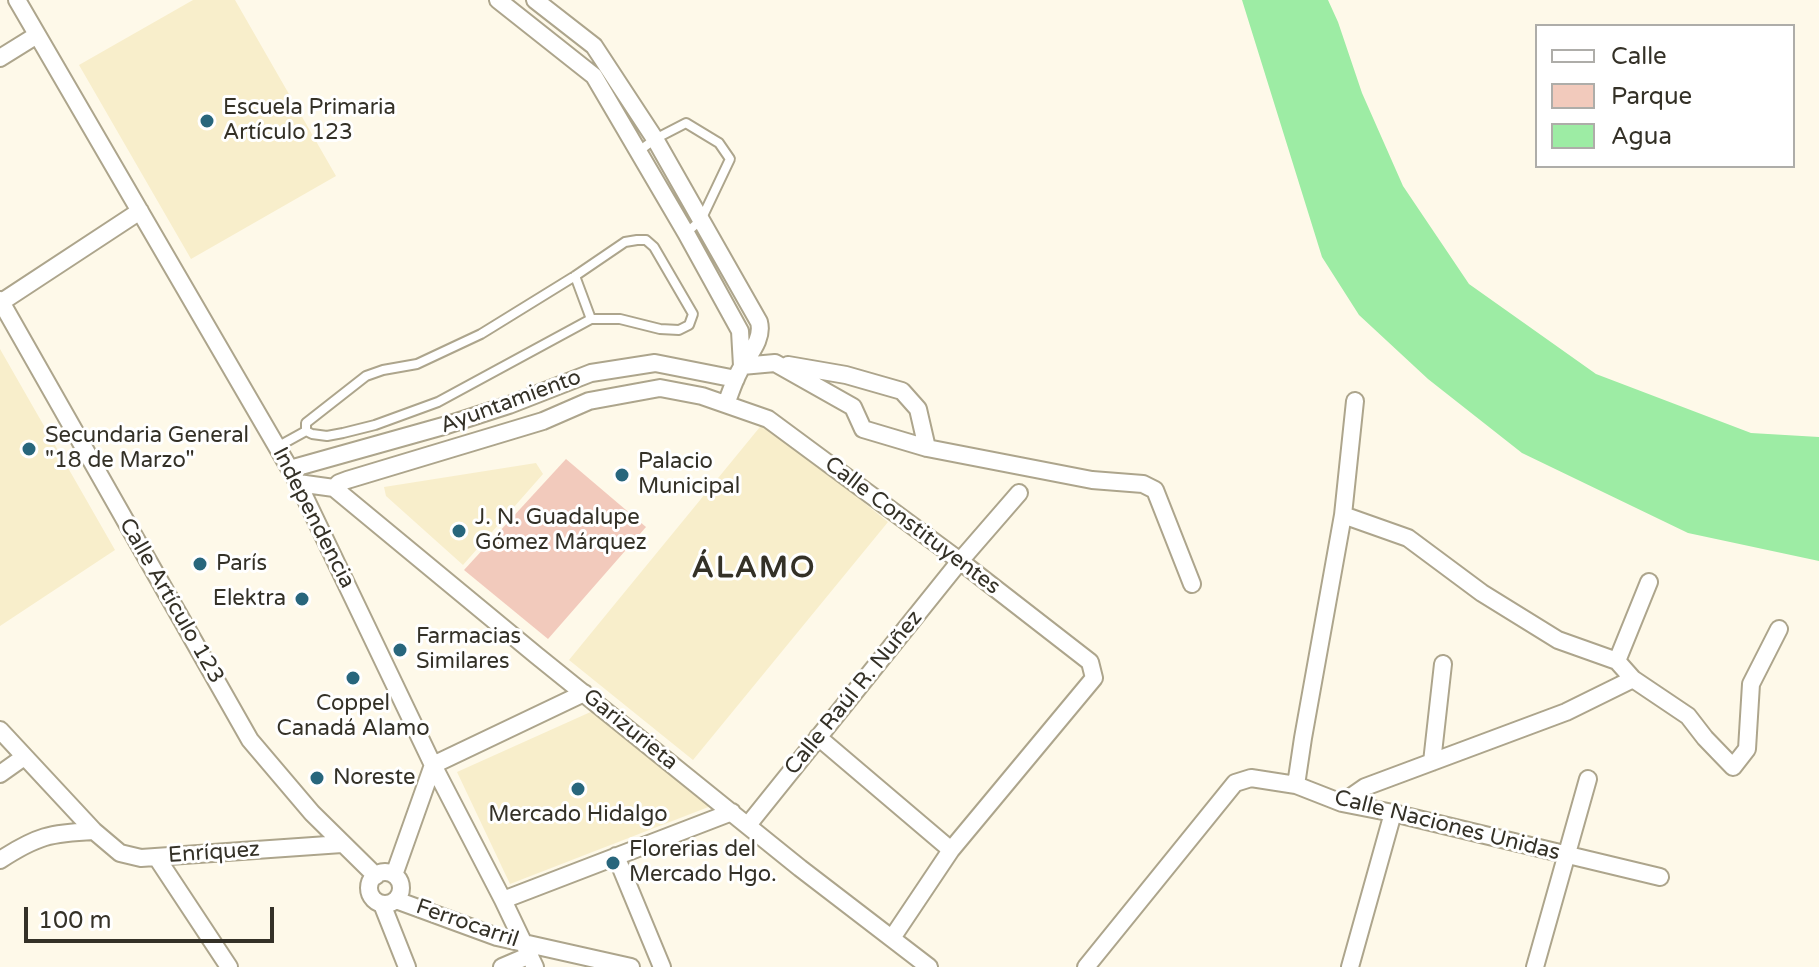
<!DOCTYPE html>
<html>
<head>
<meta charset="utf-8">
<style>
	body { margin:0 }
	#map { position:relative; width:1819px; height:967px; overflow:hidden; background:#fef9e9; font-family:"Varela Round",sans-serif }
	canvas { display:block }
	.legend { position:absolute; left:1535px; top:24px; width:260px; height:144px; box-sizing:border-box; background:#fff; border:2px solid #aeada9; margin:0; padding:10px 14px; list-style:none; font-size:24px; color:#343127 }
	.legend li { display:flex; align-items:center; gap:16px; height:40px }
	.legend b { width:40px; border:2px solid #aeada9 }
	.scale { position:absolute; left:24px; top:907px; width:250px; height:36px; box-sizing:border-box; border:4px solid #343127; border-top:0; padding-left:10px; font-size:24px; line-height:28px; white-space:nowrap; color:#343127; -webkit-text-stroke:6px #fff; paint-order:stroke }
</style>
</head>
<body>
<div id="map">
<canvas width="1819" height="967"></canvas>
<ul class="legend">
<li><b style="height:10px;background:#fff"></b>Calle</li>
<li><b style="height:22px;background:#f2cabc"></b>Parque</li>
<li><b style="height:22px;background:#9deca4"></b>Agua</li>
</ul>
<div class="scale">100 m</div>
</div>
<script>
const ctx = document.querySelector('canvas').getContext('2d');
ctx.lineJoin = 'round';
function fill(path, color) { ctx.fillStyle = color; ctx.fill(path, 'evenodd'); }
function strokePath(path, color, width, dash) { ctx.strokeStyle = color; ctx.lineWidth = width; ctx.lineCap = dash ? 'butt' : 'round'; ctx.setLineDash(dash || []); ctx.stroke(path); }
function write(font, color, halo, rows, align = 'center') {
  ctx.font = font + ' "Varela Round",sans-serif'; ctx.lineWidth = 6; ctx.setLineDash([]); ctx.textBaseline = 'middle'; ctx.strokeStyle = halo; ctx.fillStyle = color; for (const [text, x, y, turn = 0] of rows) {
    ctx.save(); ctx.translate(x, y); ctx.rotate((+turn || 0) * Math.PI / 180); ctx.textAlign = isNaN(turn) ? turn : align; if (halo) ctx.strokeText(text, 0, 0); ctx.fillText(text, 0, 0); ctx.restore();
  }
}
const built = new Path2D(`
	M193 0H235L336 176 191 259 79 65Z
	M0 349 115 550 0 626Z
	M764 422 888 522 693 760 569 660Z
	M536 463 543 474 463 565 386 496 384 487Z
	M595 710 711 806 510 884 457 772Z`);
const green = new Path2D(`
	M566 459 646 527 548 639 464 570Z`);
const water = new Path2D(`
	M1242 0H1328L1338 22 1362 93 1403 186 1469 284 1596 374 1751 433 1819 437V561L1688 533 1522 453 1428 379 1359 315 1322 257Z`);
const lane = new Path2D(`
	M639 151 655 139 686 123 719 143 730 159 701 220 686 233
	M637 240H646L654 247 693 314 689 325 679 330 660 329 620 319H591L438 402 375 425 343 433 327 436 312 434 306 431V423L366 376 383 370 417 364 481 334 575 276 625 242Z
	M575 276 591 319
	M277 447 306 431`);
const street = new Path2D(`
	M17 0 298 483 433 765 503 900 535 967
	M498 0 594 76 686 233 740 331 742 366
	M535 0 594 46 655 139 759 322C764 341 746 357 738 374 733 384 730 394 726 404
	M0 58 37 35
	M0 300 250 740 312 813 376 876
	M0 303 140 211
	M788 365 846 375 902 391 918 409 927 448
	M742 366 775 363 853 407 863 429 927 448 1092 480 1143 484 1155 490 1192 584
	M290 469 447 425 509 405 591 373 655 363 736 379
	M298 483 334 488 339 483 347 480 543 421 589 401 660 388 702 396 768 419 960 561 1090 662 1094 678 951 850 892 938
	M334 488 536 655 800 868 929 967
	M1343 515 1408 538 1482 593 1558 640 1617 661 1633 679 1688 716 1705 738 1733 767 1747 749 1751 684 1779 629
	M1617 661 1649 582
	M0 730 94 831 120 853 141 858 342 844
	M818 737 951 850
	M1432 762 1443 664
	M0 774 24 757
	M1296 785 1303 738 1343 515 1355 401
	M1342 803 1365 787 1566 712 1633 679
	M748 825 960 561 1019 493
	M616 856 662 967
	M157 858 229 967
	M0 860C37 836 50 833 94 831
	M369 888a16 16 0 1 1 32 0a16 16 0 1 1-32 0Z
	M394 875 433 765 584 693
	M396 900 497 937 631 967
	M503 900 732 812
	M382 904 407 967
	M502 967 530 955
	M1086 967 1235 783 1251 778 1296 785 1342 803 1393 813 1660 877
	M1350 967 1393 813
	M1535 967 1588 779`);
const markers = [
	[207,121,8,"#28667c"],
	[29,449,8,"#28667c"],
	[622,475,8,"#28667c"],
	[459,531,8,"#28667c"],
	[200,564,8,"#28667c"],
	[302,599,8,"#28667c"],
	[400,650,8,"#28667c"],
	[353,678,8,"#28667c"],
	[317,778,8,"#28667c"],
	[578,789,8,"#28667c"],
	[613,863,8,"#28667c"]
];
const poiNames = [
	["Escuela Primaria",223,108],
	["Artículo 123",223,133],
	["Secundaria General",45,436],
	["\"18 de Marzo\"",45,461],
	["Palacio",638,462],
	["Municipal",638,487],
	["J. N. Guadalupe",475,518],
	["Gómez Márquez",475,543],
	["París",216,564],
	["Elektra",286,599,"right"],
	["Farmacias",416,637],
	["Similares",416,662],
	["Coppel",353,704,"center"],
	["Canadá Alamo",353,729,"center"],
	["Noreste",333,778],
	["Mercado Hidalgo",578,815,"center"],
	["Florerias del",629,850],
	["Mercado Hgo.",629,875]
];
const streetNames = [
	["Ayuntamiento",511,402,-20],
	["Independencia",313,518,63],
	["Calle Constituyentes",912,526,37],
	["Calle Artículo 123",171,601,60],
	["Calle Raúl R. Nuñez",854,693,-51],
	["Garizurieta",630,730,39],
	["Calle Naciones Unidas",1447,826,14],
	["Enríquez",214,853,-4],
	["Ferrocarril",467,924,19]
];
const districtNames = [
	["ÁLAMO",754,569]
];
fill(built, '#f8eecb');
fill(green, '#f2cabc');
fill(water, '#9deca4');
strokePath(lane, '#ada58c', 12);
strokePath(street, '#ada58c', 20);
strokePath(lane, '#fff', 8);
strokePath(street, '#fff', 16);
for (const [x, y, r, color] of markers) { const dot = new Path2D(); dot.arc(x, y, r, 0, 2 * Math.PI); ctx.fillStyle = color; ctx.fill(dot); strokePath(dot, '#fff', 3); }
write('22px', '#343127', '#fff', poiNames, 'left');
write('22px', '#343127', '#fff', streetNames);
ctx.letterSpacing = '2px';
write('bold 30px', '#343127', '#fff', districtNames);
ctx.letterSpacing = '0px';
</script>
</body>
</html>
